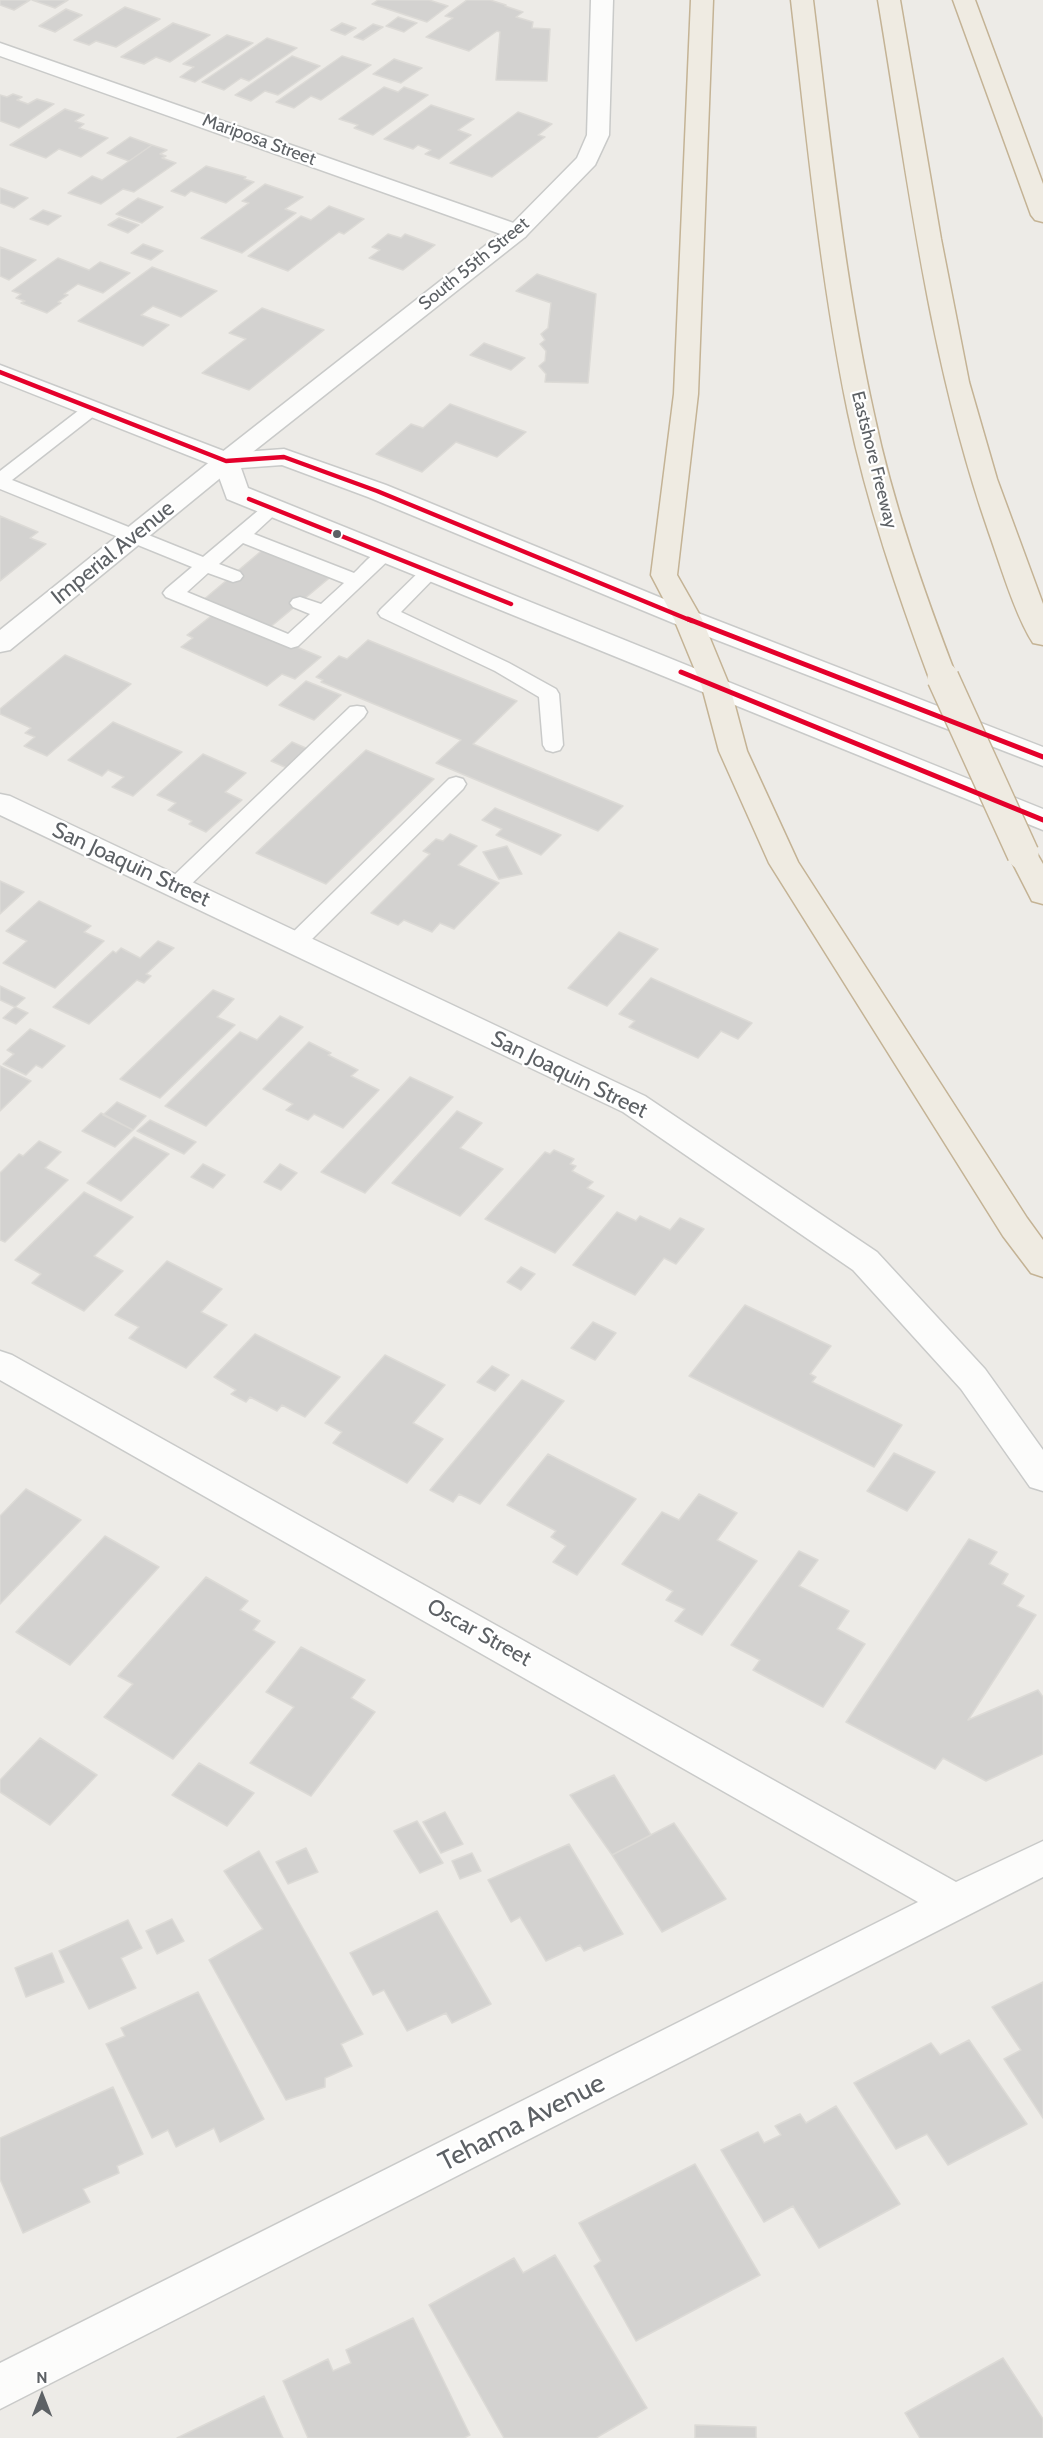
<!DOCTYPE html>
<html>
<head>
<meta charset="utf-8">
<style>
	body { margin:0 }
	#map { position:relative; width:1043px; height:2438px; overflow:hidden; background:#edebe7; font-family:Cabin,sans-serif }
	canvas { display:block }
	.north { position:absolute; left:12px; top:2366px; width:60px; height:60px; -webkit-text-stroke:4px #fff; paint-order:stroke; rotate:0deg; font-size:16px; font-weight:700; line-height:24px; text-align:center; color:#5d6165 }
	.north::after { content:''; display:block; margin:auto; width:21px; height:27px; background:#5d6165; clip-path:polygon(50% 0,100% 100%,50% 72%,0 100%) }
</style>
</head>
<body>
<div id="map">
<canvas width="1043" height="2438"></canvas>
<div class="north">N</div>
</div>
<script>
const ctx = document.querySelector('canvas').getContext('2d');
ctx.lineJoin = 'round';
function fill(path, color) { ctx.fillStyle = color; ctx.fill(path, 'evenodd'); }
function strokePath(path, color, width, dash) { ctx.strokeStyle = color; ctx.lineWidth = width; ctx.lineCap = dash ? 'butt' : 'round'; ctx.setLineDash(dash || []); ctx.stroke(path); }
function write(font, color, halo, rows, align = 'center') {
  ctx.font = font + ' Cabin,sans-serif'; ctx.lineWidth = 4.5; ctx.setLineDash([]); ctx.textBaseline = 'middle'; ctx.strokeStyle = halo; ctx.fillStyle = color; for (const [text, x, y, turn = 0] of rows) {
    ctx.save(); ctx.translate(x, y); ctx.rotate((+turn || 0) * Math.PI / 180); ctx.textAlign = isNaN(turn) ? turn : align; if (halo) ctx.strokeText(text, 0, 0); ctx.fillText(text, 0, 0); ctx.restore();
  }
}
const building = new Path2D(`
	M0 0H30L14 10 0 5Z
	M32 0H68L55 8Z
	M378 0H429L448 6 427 22 372 4Z
	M467 0H490L506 5 505 6 523 12 516 17 533 22 532 28 550 29 547 81 496 80 500 32 497 31 469 51 426 37 453 18 445 16Z
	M125 7 160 19 116 47 96 41 89 45 74 40Z
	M66 9 82 15 55 32 39 26Z
	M398 17 417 23 404 32 386 26Z
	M173 23 210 35 170 62 156 57 144 64 121 57Z
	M342 23 356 28 345 35 331 30Z
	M373 24 383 27 363 40 354 37Z
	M227 35 253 43 195 82 180 77 194 67 183 64Z
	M267 38 297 48 249 81 241 78 224 90 202 82Z
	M292 56 320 66 278 95 265 91 251 101 235 95Z
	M342 56 371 65 321 100 311 96 294 108 276 102Z
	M394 59 422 68 401 83 373 74Z
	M384 87 398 92 404 87 428 95 373 135 354 128 358 125 339 119Z
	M13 94 22 97 17 100 28 104 37 99 54 104 19 128 0 121V95L7 97Z
	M431 105 474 119 458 130 471 135 439 159 425 154 431 150 418 145 413 149 384 139Z
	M65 109 84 115 75 121 84 124 79 128 108 138 81 157 59 149 46 158 10 145Z
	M518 112 552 124 538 135 545 137 492 177 450 163Z
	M130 137 152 145 129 161 107 153Z
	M152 145 167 150 160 154 166 156 162 158 176 163 134 192 123 189 101 204 68 193 92 176 102 180Z
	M206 166 246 177 244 179 254 182 226 203 191 191 185 196 171 191Z
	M265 184 303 197 285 209 296 213 242 253 201 238 249 203 242 201Z
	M0 188 28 198 14 208 0 203Z
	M138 198 163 207 142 223 116 214Z
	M329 206 364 219 344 234 339 232 288 271 248 256 301 216 311 220Z
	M43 210 61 216 48 225 30 219Z
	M119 218 139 225 128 233 108 225Z
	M388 234 401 238 405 234 435 245 403 270 369 258 380 250 372 247Z
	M143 244 163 251 151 260 131 253Z
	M0 247 36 260 9 280 0 276Z
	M58 258 89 270 100 262 130 273 103 293 78 284 64 294 68 295 58 302 61 303 47 313 21 303 25 301 16 298 21 294 12 291Z
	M152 267 217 291 181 317 153 306 141 315 169 325 143 346 78 321Z
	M537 274 596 294 588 383 545 382 546 374 539 366 545 361 546 351 540 344 545 340 541 334 548 328 551 303 516 291Z
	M262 308 324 330 249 390 202 373 246 339 229 333Z
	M484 343 525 358 511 370 470 355Z
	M450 404 526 432 497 457 456 442 422 472 376 454 411 424 423 428Z
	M0 516 38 532 30 538 46 544 0 581Z
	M266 547 333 575 268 629 202 601Z
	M215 613 321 657 295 679 282 674 267 686 181 647 193 638 187 635Z
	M368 640 517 701 473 744 623 806 598 831 436 763 461 740 321 682 323 680 316 677 339 656 347 659Z
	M65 655 131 684 47 756 24 746 35 737 25 733 31 728 0 714V709Z
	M306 681 341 695 314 720 279 705Z
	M113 722 182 752 133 796 112 787 124 777 108 770 102 776 68 760Z
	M292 742 308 749 287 768 271 761Z
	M366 750 434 779 326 884 256 853Z
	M203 754 246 773 225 792 242 800 206 832 189 824 192 821 168 810 176 803 157 795Z
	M495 808 561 835 541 855 496 835 502 829 482 820Z
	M450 834 477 846 458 865 499 883 454 929 440 923 432 932 404 920 398 925 371 913 430 854 423 851 436 839 443 841Z
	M507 846 522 874 499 879 483 852Z
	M0 881 24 892 0 914Z
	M39 901 91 926 84 932 104 941 55 988 3 963 27 941 6 931Z
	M619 932 658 949 607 1006 568 988Z
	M158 941 174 948 146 974 151 976 144 983 137 980 89 1024 53 1007 113 951 116 953 121 948 140 958Z
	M651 978 752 1023 738 1039 721 1031 698 1058 629 1027 635 1021 619 1014Z
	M0 986 25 998 15 1007 0 1000Z
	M213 990 234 999 217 1017 235 1025 160 1098 120 1079Z
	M15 1007 28 1013 16 1024 3 1018Z
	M280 1016 303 1027 206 1126 165 1106 240 1032 257 1040Z
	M30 1029 65 1046 42 1068 36 1065 26 1075 3 1064 14 1054 7 1050Z
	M309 1042 331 1053 328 1055 358 1070 351 1076 379 1090 343 1128 314 1114 308 1120 286 1110 293 1104 263 1089Z
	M0 1066 31 1081 0 1111Z
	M410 1077 453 1097 365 1193 321 1172Z
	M117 1102 146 1116 133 1130 103 1115Z
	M457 1111 482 1123 460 1148 503 1169 460 1216 392 1183Z
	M101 1113 133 1130 115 1147 82 1131Z
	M150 1120 196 1142 184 1154 137 1131Z
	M134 1137 169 1154 121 1201 87 1183Z
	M39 1141 61 1152 45 1168 68 1180 5 1242 0 1240V1173L19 1154 23 1156Z
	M554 1150 574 1159 570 1164 576 1166 572 1171 593 1182 587 1188 604 1196 555 1253 485 1219 545 1152 550 1154Z
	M203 1164 225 1175 213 1188 191 1177Z
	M280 1164 297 1173 281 1190 264 1182Z
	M84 1192 133 1217 94 1256 123 1271 84 1311 32 1283 41 1274 15 1260Z
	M617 1212 636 1221 640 1216 670 1230 680 1218 704 1229 676 1264 664 1258 635 1295 573 1265Z
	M167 1261 222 1289 201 1312 227 1325 186 1368 129 1338 139 1327 115 1315Z
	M521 1267 535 1274 521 1290 507 1282Z
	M745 1305 831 1346 810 1374 816 1377 812 1382 902 1425 874 1467 689 1376Z
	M593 1322 616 1333 595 1360 571 1348Z
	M255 1334 340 1377 305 1417 282 1405 277 1411 250 1397 246 1402 231 1394 236 1390 214 1377Z
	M385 1355 445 1385 413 1423 443 1439 407 1483 333 1443 342 1432 325 1423Z
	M492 1366 509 1375 495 1391 477 1382Z
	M522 1380 564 1401 480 1504 459 1494 453 1502 430 1490Z
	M894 1453 935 1472 907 1511 867 1491Z
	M548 1454 636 1499 577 1575 553 1562 566 1546 551 1537 556 1531 507 1505Z
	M26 1489 81 1520 0 1604V1516Z
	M699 1494 737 1513 717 1540 757 1561 702 1635 675 1621 685 1609 666 1600 673 1591 622 1564 662 1512 679 1520Z
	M105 1536 159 1567 70 1665 16 1632Z
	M969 1539 997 1552 989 1564 1008 1574 1002 1584 1024 1596 1017 1606 1036 1615 968 1720 1038 1690 1043 1697V1754L986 1781 943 1758 935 1769 846 1722Z
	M799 1551 818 1560 799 1586 849 1611 837 1629 865 1644 823 1707 753 1670 760 1660 731 1645Z
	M206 1577 248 1601 240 1610 260 1621 253 1630 275 1642 173 1759 104 1717 133 1684 118 1676Z
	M301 1647 365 1680 351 1698 375 1712 311 1796 250 1763 294 1707 266 1692Z
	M40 1738 97 1775 50 1825 0 1792V1780Z
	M199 1763 254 1793 227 1826 172 1795Z
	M614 1775 651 1835 612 1855 570 1795Z
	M445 1812 463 1844 441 1853 423 1822Z
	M417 1821 443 1863 420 1873 394 1831Z
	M674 1823 726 1899 662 1932 612 1855Z
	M569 1844 623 1934 584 1951 580 1945 546 1961 520 1917 511 1922 488 1880Z
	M306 1848 318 1872 288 1884 276 1862Z
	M259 1851 363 2034 341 2044 352 2066 325 2078V2087L286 2100 209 1960 263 1929 224 1871Z
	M472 1853 481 1871 460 1879 452 1861Z
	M437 1911 491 2004 452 2023 446 2013 407 2031 384 1990 373 1995 350 1953Z
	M172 1919 184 1941 157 1954 146 1931Z
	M128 1920 142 1948 121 1958 136 1988 89 2009 59 1951Z
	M52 1953 64 1982 26 1997 15 1968Z
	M1043 1982V2118L1004 2059 1021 2050 992 2007Z
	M198 1992 264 2119 220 2142 214 2128 176 2147 168 2130 152 2138 106 2044 125 2036 121 2028Z
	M969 2040 1027 2124 948 2165 927 2134 896 2149 854 2083 931 2043 940 2055Z
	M113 2087 143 2154 117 2166 119 2173 83 2189 90 2202 23 2233 0 2179V2138Z
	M836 2106 900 2204 819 2248 793 2206 764 2222 721 2150 758 2132 764 2143 781 2135 775 2126 800 2114 806 2123Z
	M695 2164 760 2275 636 2341 594 2266 601 2261 579 2223Z
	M555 2255 647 2408 596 2438H504L429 2305 514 2258 523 2273Z
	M413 2318 470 2435 464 2438H308L283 2381 328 2359 333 2371 351 2363 346 2350Z
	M1003 2358 1043 2419V2438H920L905 2413Z
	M264 2396 283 2438H177Z
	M695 2425 756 2427V2438H695Z`);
const service = new Path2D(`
	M93 403 99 404 102 408 99 412 12 480 203 557 266 504H280L282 508 254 534 354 573C365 563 376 546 392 550L395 554 298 646 291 648 166 597 163 593 166 589 192 567 0 489V471L87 404ZM243 543 344 583 321 604 300 597 293 599 290 603 293 607 310 614 288 634 187 592 208 573 233 582 240 580 243 576 240 572 219 564Z
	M431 565 438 567 441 571 401 612 509 663 556 689 559 694 563 745 560 750 553 752 546 750 543 745 539 697 495 671 381 617 378 613 381 609 424 567Z
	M357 706 364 707 367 712 364 717 184 891 176 893 168 891 165 886 168 881 350 707Z
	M456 777 463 779 466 784 463 789 303 948 295 951 287 948 284 943 287 938 449 779Z`);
const minor = new Path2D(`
	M0 43 525 227 529 232 525 237 517 239 509 237 0 56Z
	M226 453 235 456 239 461 235 466 10 650 0 652V630L217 456Z
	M0 794 10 796 645 1096 877 1252 985 1369 1043 1450V1491L1030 1487 961 1389 853 1270 623 1112 0 815Z
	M0 1351 12 1355 956 1882 1043 1841V1877L0 2409V2363L918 1902 0 1380Z`);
const tertiary = new Path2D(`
	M591 0H613L609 135 595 165 525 237 235 466 226 469 217 466 213 461 217 456 509 227 577 158 587 135Z`);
const secondary = new Path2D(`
	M0 365 229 453 284 449 386 485 698 613 1043 747V766L678 625 368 497 282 465 241 468 248 488 1043 809V830L227 499 215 466 0 381Z`);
const motorway = new Path2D(`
	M691 0H713L698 394 677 575 702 619 730 687 747 751 798 862 1027 1218 1043 1240V1277L1031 1273 1003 1236 769 863 719 751 702 687 674 619 651 575 674 394Z
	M791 0H813C830 138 844 278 874 414 893 504 924 592 957 678L953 684 943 687 933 684 929 678C897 592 867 504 848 413 820 277 807 138 791 0Z
	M878 0H900L941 239 969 382 997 479 1043 604V645L1033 643C1016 617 1000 564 989 533 929 361 908 179 878 0Z
	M953 0H975L1043 184V222L1035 220 1031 215Z
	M1023 844 1033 847 1043 864V904L1032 901 1008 854 1013 847Z`);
const motorwayBridge = new Path2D(`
	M943 678 1023 854`);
const bus1Far1 = new Path2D(`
	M0 372 226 461 284 457 377 491 692 621
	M249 499 511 604`);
const bus1 = new Path2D(`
	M688 619 1043 757
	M681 672 1043 820`);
const markers = [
	[337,534,5,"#5d6165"]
];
const farStreetnames = [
	["Mariposa Street",259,140,20],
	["South 55th Street",474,264,-39],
	["Eastshore Freeway",874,460,76]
];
const streetNames = [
	["Imperial Avenue",113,553,-39],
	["San Joaquin Street",131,865,25],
	["San Joaquin Street",569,1075,26],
	["Oscar Street",479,1633,29]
];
const nearStreetnames = [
	["Tehama Avenue",522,2123,-27]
];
fill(building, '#d3d2d0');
strokePath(building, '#dcdad6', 1.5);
strokePath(service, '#c9cac9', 3);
strokePath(minor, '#c9cac9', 3);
strokePath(tertiary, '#c9cac9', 3);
strokePath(secondary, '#c9cac9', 3);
strokePath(motorway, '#c4b395', 3);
fill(service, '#fcfcfb');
fill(minor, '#fcfcfb');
fill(tertiary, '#fcfcfb');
fill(secondary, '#fcfcfb');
fill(motorway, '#efebe2');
strokePath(motorwayBridge, '#c4b395', 34, []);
strokePath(motorwayBridge, '#efebe2', 31);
strokePath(bus1Far1, '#e4002b', 4.5);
strokePath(bus1, '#e4002b', 5);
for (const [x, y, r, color] of markers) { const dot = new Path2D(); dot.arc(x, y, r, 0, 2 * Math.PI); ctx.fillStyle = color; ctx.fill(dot); strokePath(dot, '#fff', 2); }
write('18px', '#5d6165', '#fff', farStreetnames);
write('22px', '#5d6165', '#fff', streetNames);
write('27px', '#5d6165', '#fff', nearStreetnames);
</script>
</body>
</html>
